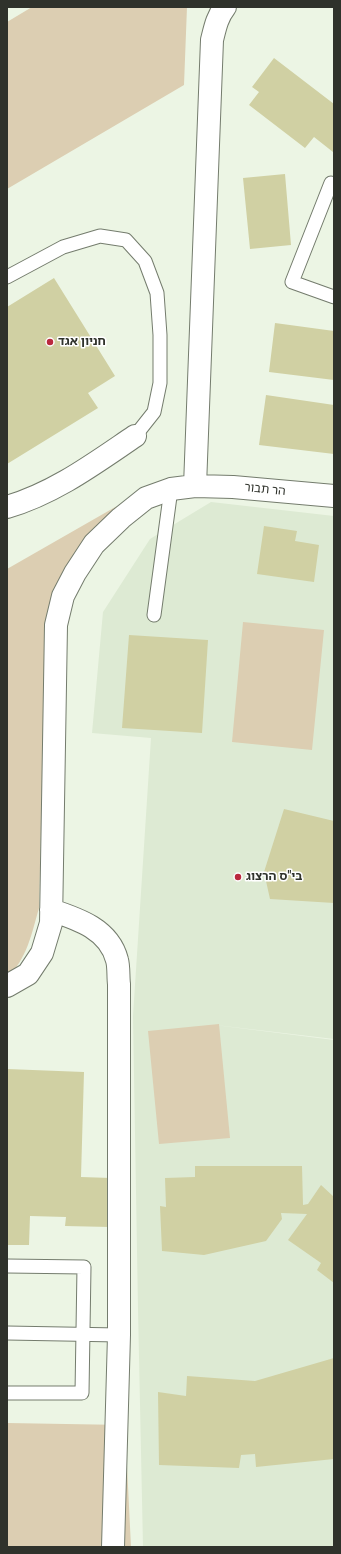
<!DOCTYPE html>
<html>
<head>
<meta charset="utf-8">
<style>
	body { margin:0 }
	#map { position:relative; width:341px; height:1554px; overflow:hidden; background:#ecf5e4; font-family:"Roboto Condensed",sans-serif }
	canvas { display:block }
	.frame { position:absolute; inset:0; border:8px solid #2f322b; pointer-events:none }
</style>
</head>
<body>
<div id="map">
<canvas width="341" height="1554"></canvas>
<div class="frame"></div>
</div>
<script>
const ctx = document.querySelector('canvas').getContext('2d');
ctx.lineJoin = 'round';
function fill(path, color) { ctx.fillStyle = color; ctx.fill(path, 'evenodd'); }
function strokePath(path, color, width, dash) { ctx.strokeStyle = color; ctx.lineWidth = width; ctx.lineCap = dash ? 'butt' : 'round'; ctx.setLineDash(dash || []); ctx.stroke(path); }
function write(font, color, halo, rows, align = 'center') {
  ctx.font = font + ' "Roboto Condensed","Noto Sans Hebrew",sans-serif'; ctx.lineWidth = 3; ctx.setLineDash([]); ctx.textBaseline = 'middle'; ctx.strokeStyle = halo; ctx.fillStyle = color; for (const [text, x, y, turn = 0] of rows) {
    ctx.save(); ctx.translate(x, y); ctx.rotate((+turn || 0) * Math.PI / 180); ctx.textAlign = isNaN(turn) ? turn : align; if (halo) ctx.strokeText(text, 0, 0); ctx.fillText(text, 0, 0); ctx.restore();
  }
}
const built = new Path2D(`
	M211 502 334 516V1039L207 1024 334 1040V1547H143L138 1309 133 1016 151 738 92 733 103 612 150 539Z`);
const green = new Path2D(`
	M32 7H187L184 85 7 189V22Z
	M117 506 73 557 46 630 39 908C32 932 27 960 7 977V569Z
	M243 622 324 630 312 750 232 742Z
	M219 1024 230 1138 159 1144 148 1031Z
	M7 1423 125 1425 131 1547H7Z`);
const building = new Path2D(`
	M274 58 334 104 333 152 314 137 305 148 249 105 259 92 252 87Z
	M285 174 291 245 250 249 243 178Z
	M54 278 115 376 88 393 98 408 7 464V307Z
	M275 323 334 331V380L269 372Z
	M266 395 334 405V454L259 445Z
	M264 526 297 531 295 541 319 545 314 582 257 574Z
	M129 635 208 640 202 733 122 728Z
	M284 809 334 821V903L270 899 264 872Z
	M7 1069 84 1072 81 1177 111 1178 110 1227 65 1226 66 1217 30 1216 29 1245H7Z
	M195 1166H302L303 1205 308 1204 321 1185 334 1197V1283L317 1270 321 1263 288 1240 307 1214 281 1213 282 1219 266 1241 204 1255 162 1251 160 1206 166 1207 165 1178 195 1177Z
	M334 1358V1459L256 1467 255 1454 241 1455 239 1468 159 1465 158 1392 186 1396 187 1376 255 1381Z`);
const lane = new Path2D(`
	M331 183 292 282 334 297
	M7 277 63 247 100 236 126 240 145 261 157 293 160 335V383L154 412 135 436
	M154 615 171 489
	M7 1266 84 1267 82 1393H7
	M7 1333 119 1335`);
const street = new Path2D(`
	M195 486 212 40C215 28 217 17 225 7
	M7 507C55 493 95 463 135 436
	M51 910C78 919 109 929 117 960 119 967 118 977 119 984V1335L113 1547
	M7 986 28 974 42 953 51 923 56 625 63 596 75 573 94 544 121 518 146 498 171 489 195 486 233 487 334 496`);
const markers = [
	[50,342,4,"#ba293e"],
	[238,877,4,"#ba293e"]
];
const poiNames = [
	["חניון אגד",58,342],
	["בי\"ס הרצוג",246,877]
];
const streetNames = [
	["הר תבור",265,490,6]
];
fill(built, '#ddead3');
fill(green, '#dcceb2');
fill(building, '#d0d0a3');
strokePath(lane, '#747c6d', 15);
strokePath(street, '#747c6d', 24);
strokePath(lane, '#fff', 13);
strokePath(street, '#fff', 22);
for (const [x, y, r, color] of markers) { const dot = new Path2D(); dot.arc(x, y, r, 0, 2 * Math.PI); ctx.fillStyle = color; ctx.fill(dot); strokePath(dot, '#fff', 1.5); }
write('bold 12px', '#2f322b', '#fff', poiNames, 'left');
write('12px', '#2f322b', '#fff', streetNames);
</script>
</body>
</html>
